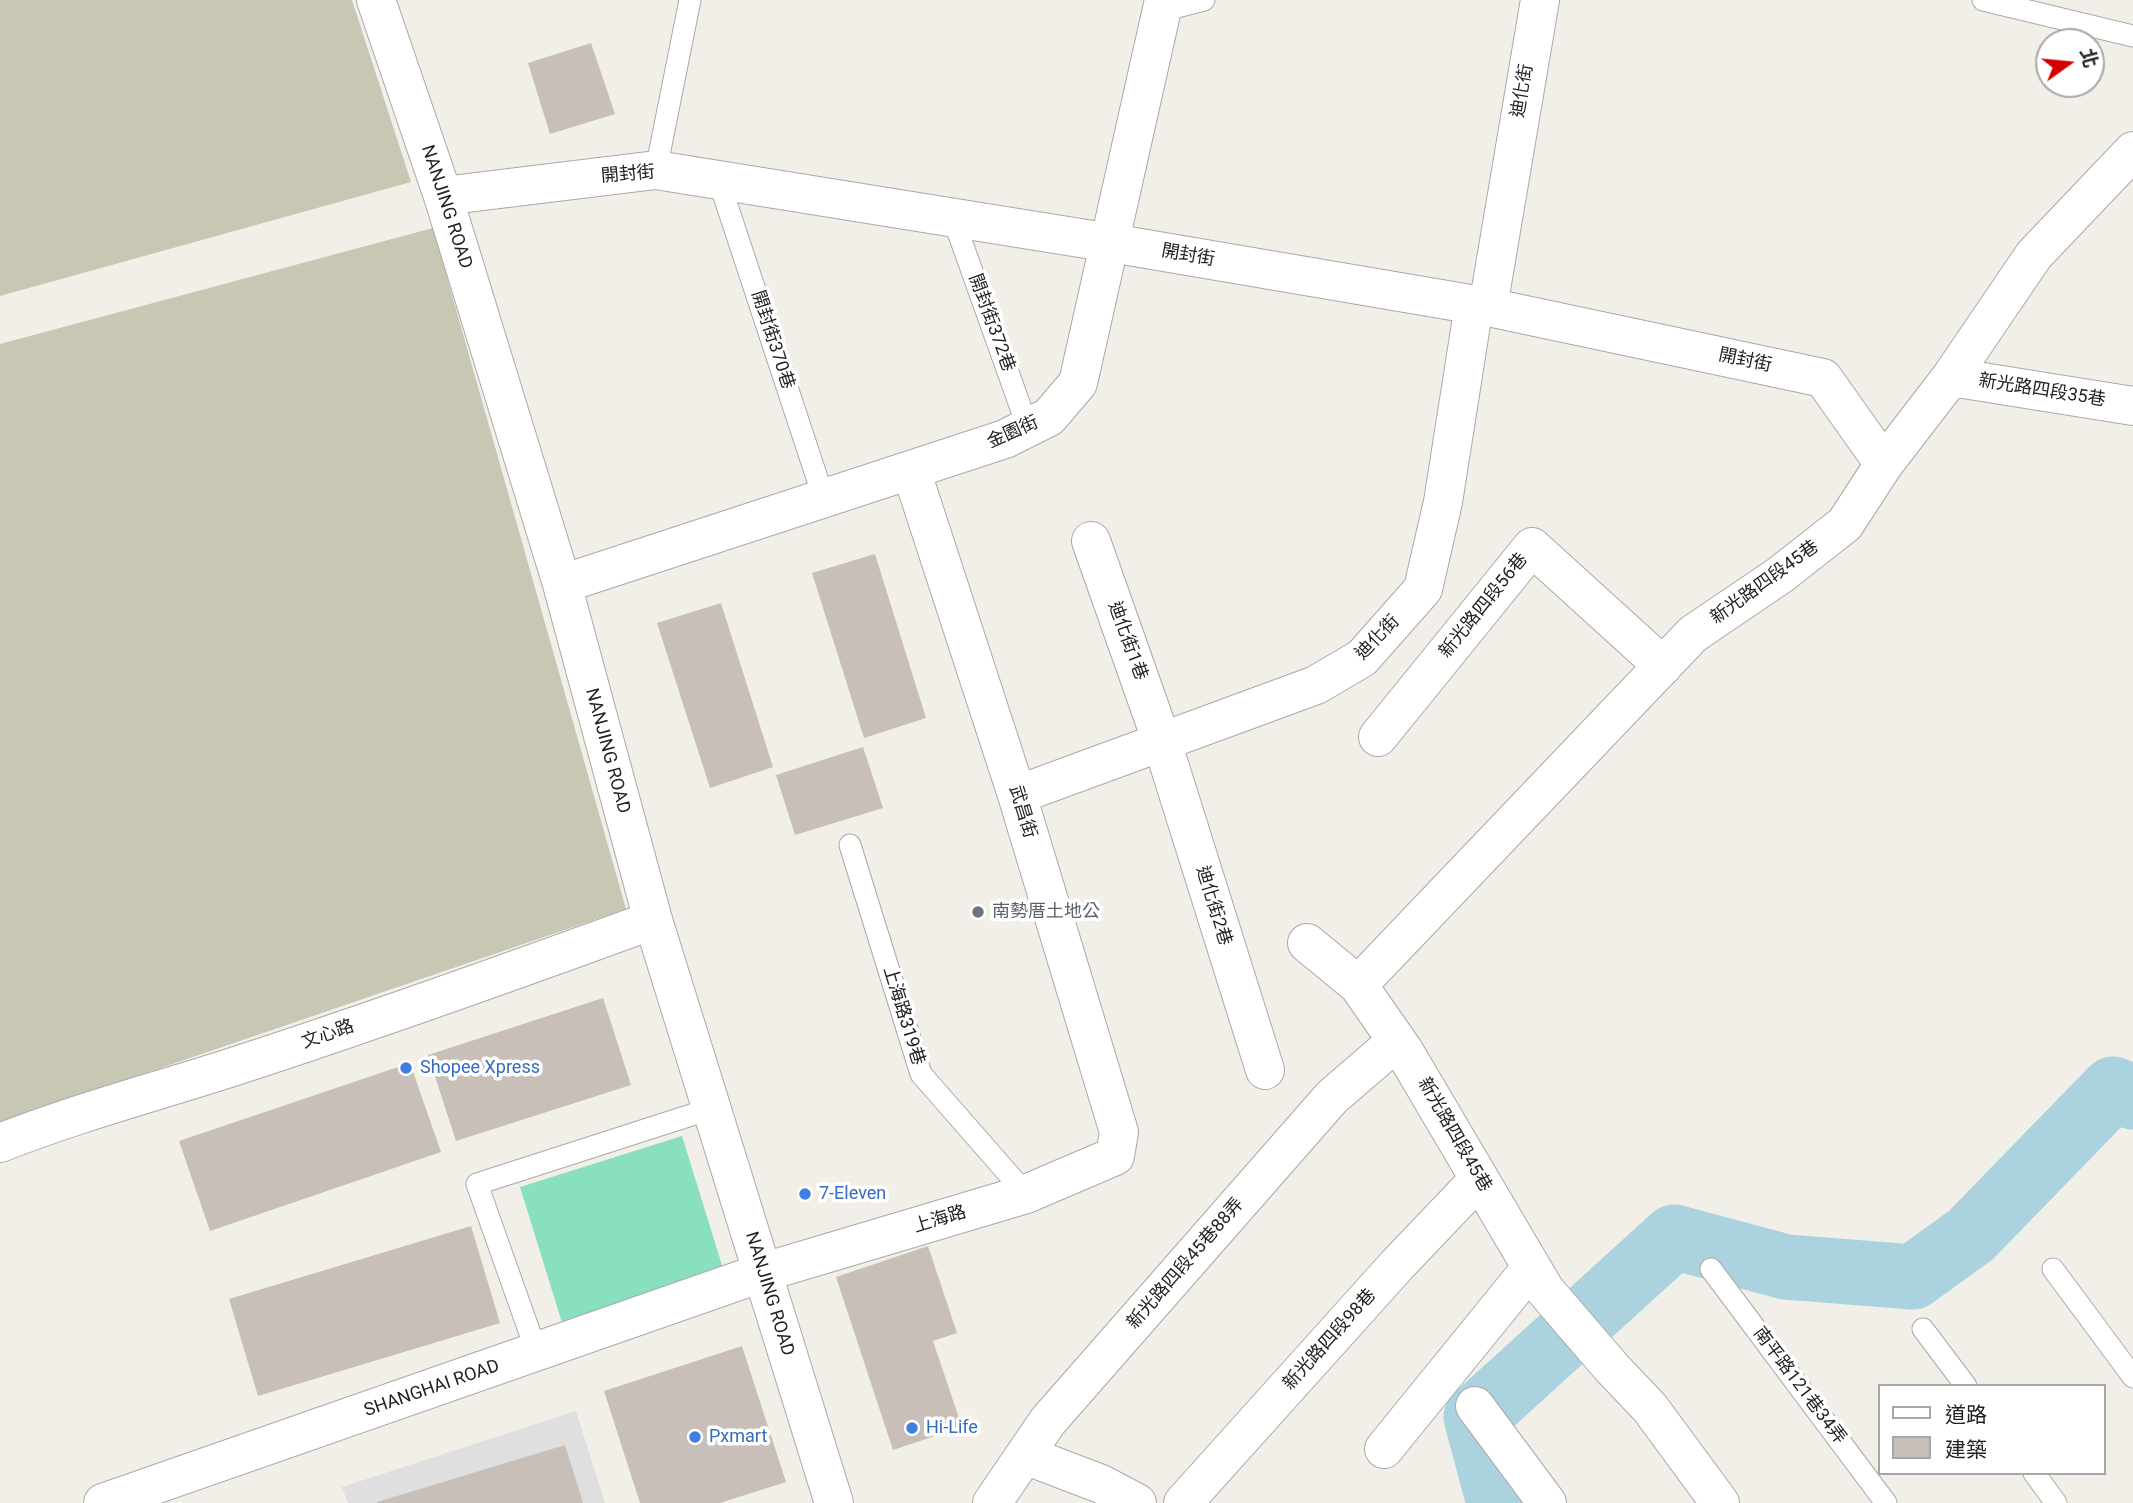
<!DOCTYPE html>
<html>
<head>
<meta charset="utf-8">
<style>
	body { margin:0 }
	#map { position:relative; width:2133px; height:1503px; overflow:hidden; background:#f2efe9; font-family:Roboto,"Noto Sans TC",sans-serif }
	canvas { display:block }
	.legend { position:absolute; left:1878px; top:1384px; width:228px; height:91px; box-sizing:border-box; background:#fff; border:2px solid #a7a7a7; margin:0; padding:9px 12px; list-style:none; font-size:21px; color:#222 }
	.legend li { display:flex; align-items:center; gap:14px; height:35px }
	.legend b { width:35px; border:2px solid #a7a7a7 }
	.north { position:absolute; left:2035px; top:28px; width:70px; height:70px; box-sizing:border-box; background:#fff; border:2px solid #a7a7a7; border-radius:50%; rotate:75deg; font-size:19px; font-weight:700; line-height:28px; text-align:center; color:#222 }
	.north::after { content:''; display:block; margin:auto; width:24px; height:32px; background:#d40000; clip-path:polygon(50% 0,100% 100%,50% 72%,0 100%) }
</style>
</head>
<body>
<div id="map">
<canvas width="2133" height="1503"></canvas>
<ul class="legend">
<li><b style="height:9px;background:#fff"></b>道路</li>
<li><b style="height:19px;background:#c7bfb8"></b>建築</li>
</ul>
<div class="north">北</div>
</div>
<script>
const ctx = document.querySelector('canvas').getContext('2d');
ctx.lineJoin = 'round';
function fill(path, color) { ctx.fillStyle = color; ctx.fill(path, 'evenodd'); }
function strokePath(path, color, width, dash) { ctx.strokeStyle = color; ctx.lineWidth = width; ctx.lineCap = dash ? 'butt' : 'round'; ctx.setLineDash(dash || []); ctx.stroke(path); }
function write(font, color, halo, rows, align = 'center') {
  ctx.font = font + ' Roboto,"Noto Sans TC",sans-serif'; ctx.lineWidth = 7; ctx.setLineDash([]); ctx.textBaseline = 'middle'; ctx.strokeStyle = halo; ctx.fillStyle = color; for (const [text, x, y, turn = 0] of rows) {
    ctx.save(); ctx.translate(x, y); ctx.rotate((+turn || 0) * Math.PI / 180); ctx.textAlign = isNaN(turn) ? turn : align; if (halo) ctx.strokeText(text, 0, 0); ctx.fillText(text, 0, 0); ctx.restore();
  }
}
const residential = new Path2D(`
	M576 1411 605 1503H348L342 1487Z`);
const construction = new Path2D(`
	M0 0H352L411 182 0 296Z
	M433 228 626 909 0 1123V344Z`);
const pitch = new Path2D(`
	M682 1136 730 1291 568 1342 520 1187Z`);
const river = new Path2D(`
	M1499 1503 1476 1417 1674 1237 1786 1267 1913 1277 1971 1235 2113 1089 2133 1097`);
const building = new Path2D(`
	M591 43 615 114 550 134 528 63Z
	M875 554 926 718 864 738 812 573Z
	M721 603 773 767 710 788 657 623Z
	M863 747 883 808 795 835 776 775Z
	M603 998 631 1085 456 1141 428 1055Z
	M410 1063 441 1152 210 1231 179 1141Z
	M471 1226 500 1323 258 1396 229 1299Z
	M928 1246 957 1333 933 1341 962 1427 893 1450 836 1277Z
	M742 1346 786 1482 720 1503H640L604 1391Z
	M565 1445 583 1503H377V1502Z`);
const service = new Path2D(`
	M1983 0 2133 36
	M1161 11 1204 0
	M656 170 690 0
	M719 181 824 499
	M953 218 1028 428
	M850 845 921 1074 1026 1194
	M1711 1269 1886 1503
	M2053 1269 2133 1377
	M1923 1329 1966 1386
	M537 1353 477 1184 713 1108
	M2034 1473 2056 1503`);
const minor = new Path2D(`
	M376 0 443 196 562 584 653 920 834 1503
	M443 196 656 170 1111 243 1488 307 1823 378 1884 464
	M1488 307 1540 0
	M1951 377 2133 406
	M1091 541 1162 742 1265 1070
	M562 584 1005 439 1049 417 1078 383 1164 0
	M1378 737 1532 547 1663 666
	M1017 795 1316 685 1362 658 1423 589 1443 502 1474 305
	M1307 943 1358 985 1404 1051 1545 1290 1612 1368 1650 1408 1720 1503
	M1358 985 1693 634 1780 575 1845 524 1884 464 1951 377 2034 255 2133 151
	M0 1143C71 1115 144 1095 217 1072 364 1025 508 973 653 920
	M1475 1406 1547 1503
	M1384 1449 1531 1268
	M1025 1455 1101 1484 1137 1503
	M103 1503 761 1273 1026 1194 1115 1156 1119 1132 1017 795 911 470
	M992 1503 1048 1421 1332 1097 1397 1041
	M1183 1503 1397 1265 1479 1179`);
const markers = [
	[978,912,7,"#6b7280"],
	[406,1068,7,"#3f7fe0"],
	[805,1194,7,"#3f7fe0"],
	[912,1428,7,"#3f7fe0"],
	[695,1437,7,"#3f7fe0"]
];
const streetNames = [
	["迪化街",1523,91,-80],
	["開封街",628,175,-5],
	["NANJING ROAD",446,207,72],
	["開封街",1188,256,10],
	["開封街372巷",991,323,70],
	["開封街370巷",772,340,72],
	["開封街",1745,361,12],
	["新光路四段35巷",2042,391,9],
	["金園街",1013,433,-24],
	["新光路四段45巷",1765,583,-36],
	["新光路四段56巷",1484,606,-51],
	["迪化街",1378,638,-46],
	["迪化街1巷",1127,641,70],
	["NANJING ROAD",607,751,75],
	["武昌街",1022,812,73],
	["迪化街2巷",1213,906,73],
	["上海路319巷",903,1016,73],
	["文心路",328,1035,-19],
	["新光路四段45巷",1454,1135,60],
	["上海路",940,1220,-17],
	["新光路四段45巷88弄",1186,1264,-49],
	["NANJING ROAD",769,1294,73],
	["新光路四段98巷",1330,1340,-48],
	["南平路121巷34弄",1799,1386,53],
	["SHANGHAI ROAD",432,1389,-19]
];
const worshipNames = [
	["南勢厝土地公",992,912]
];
const shopNames = [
	["Shopee Xpress",420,1068],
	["7-Eleven",819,1194],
	["Hi-Life",926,1428],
	["Pxmart",709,1437]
];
fill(residential, '#e0dfdf');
fill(construction, '#c7c7b4');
fill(pitch, '#88e0be');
strokePath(river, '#aad3df', 65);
fill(building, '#c7bfb8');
strokePath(service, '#a9a9a9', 23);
strokePath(minor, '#a9a9a9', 40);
strokePath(service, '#fff', 21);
strokePath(minor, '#fff', 38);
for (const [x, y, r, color] of markers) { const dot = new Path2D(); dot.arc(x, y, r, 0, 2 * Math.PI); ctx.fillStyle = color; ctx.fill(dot); strokePath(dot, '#fff', 2.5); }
write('18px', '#222', '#fff', streetNames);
write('18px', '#5b616d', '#fff', worshipNames, 'left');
write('18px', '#366cbe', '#fff', shopNames, 'left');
</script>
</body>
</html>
